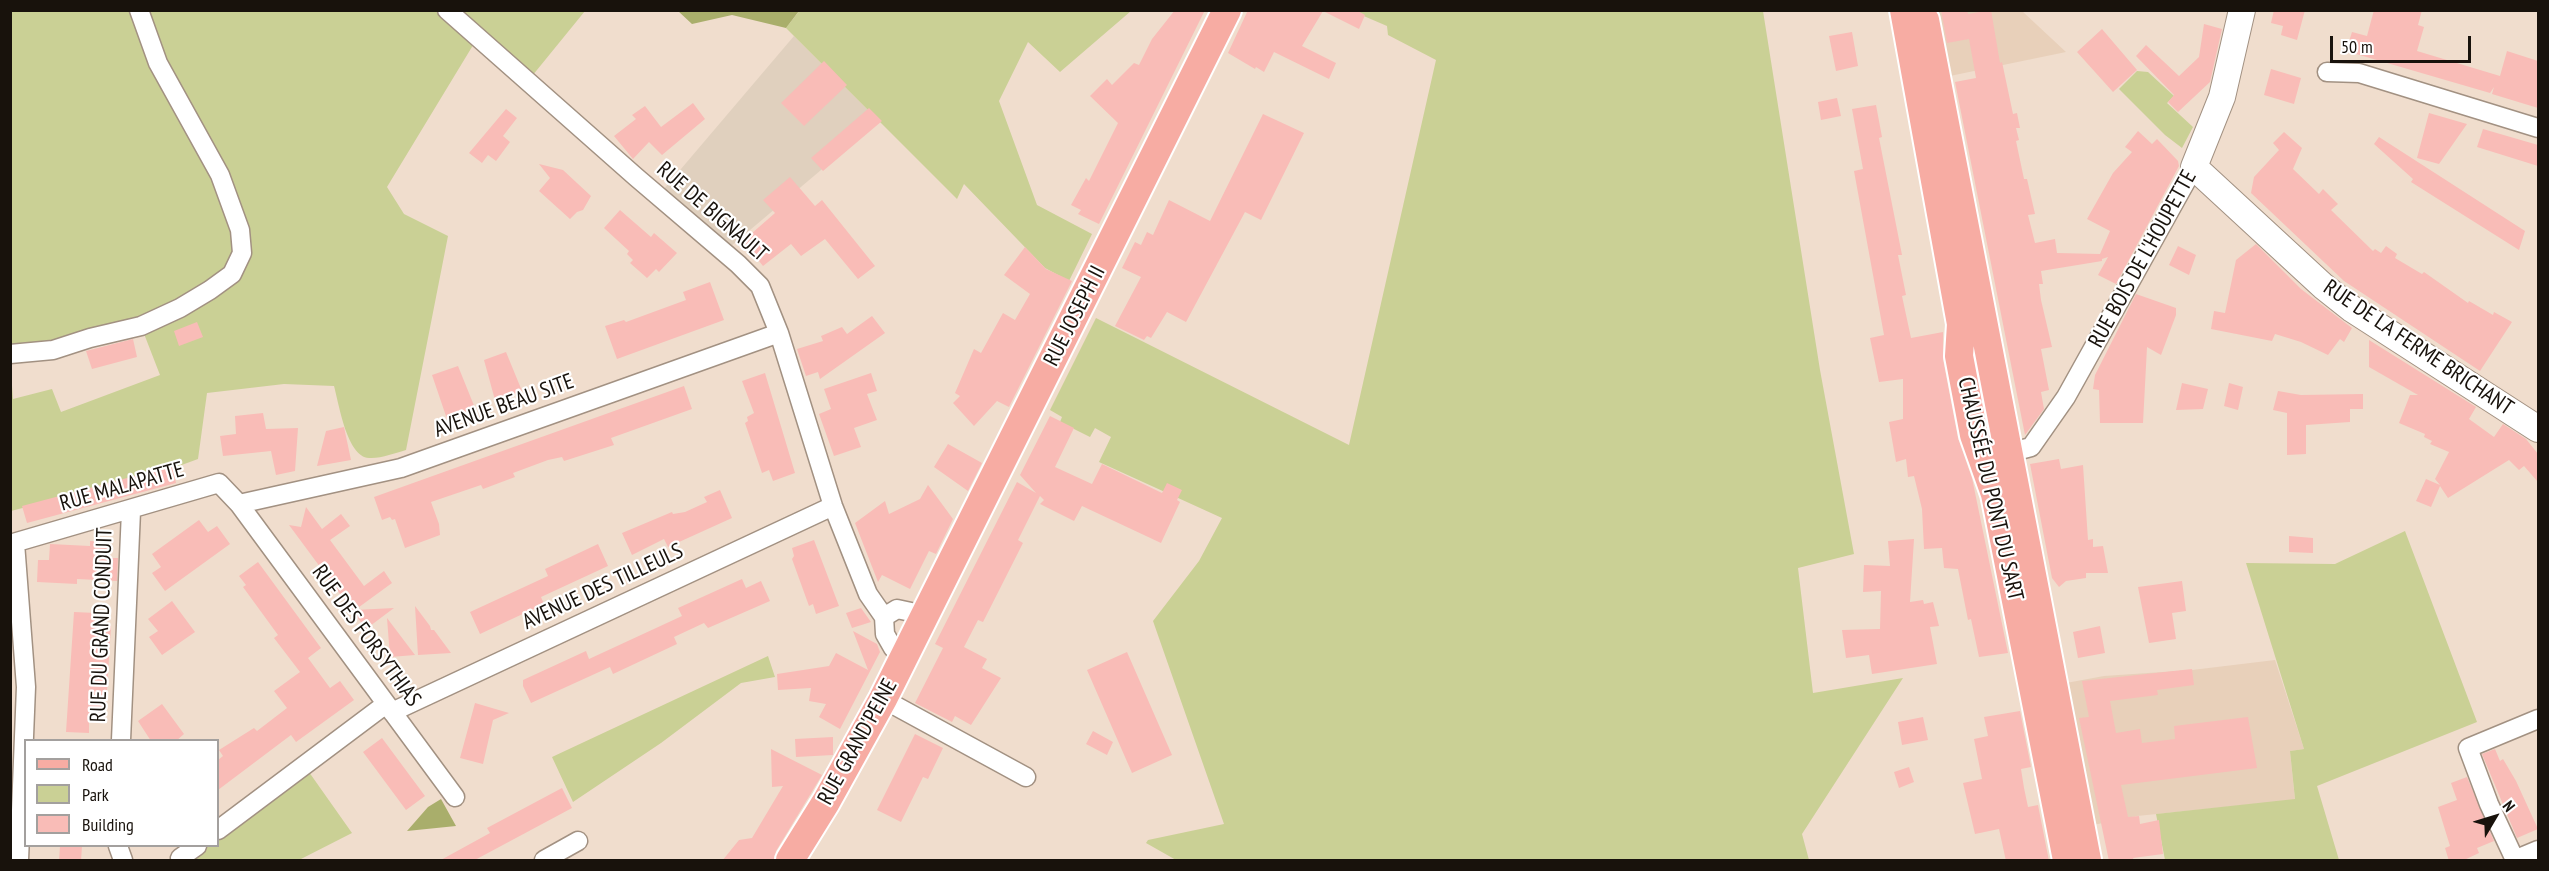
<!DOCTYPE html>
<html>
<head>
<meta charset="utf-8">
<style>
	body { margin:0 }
	#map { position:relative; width:2549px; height:871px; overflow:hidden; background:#f0ddcd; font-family:"PT Sans Narrow",sans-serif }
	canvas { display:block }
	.frame { position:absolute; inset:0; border:12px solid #18120c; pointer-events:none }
	.legend { position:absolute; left:24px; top:739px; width:195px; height:108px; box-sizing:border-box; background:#fff; border:2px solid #a3a09e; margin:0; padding:8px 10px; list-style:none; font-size:18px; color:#18120c }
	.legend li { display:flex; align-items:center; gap:12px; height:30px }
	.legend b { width:30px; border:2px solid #a3a09e }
	.north { position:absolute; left:2465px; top:787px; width:60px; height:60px; -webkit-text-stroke:4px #fff; paint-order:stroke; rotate:52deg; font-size:16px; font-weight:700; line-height:24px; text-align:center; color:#18120c }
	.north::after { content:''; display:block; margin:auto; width:21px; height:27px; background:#18120c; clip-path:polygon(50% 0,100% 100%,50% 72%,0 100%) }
	.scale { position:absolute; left:2330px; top:36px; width:141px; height:27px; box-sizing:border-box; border:3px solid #18120c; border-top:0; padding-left:8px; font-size:18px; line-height:21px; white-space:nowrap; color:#18120c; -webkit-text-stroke:4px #fff; paint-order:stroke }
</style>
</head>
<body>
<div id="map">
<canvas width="2549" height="871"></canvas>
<div class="frame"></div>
<ul class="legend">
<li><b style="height:8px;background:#f7aca3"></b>Road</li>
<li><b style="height:16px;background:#cad095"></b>Park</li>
<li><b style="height:16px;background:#f9bcb7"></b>Building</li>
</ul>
<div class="north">N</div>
<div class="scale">50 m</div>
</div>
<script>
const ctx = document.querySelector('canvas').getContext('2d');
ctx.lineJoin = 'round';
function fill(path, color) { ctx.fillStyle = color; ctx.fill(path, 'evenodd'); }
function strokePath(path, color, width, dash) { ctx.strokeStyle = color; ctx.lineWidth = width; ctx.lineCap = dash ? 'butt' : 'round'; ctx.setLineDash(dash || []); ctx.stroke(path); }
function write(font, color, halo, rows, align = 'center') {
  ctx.font = font + ' "PT Sans Narrow",sans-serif'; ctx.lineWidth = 4.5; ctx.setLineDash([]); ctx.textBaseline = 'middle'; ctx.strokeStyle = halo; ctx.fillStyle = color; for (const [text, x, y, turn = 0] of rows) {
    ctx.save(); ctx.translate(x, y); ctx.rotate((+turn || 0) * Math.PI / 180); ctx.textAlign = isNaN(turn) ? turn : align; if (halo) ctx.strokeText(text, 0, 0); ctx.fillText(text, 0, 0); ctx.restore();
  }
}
const built = new Path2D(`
	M1931 11H2022L2066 52 1945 77Z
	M2275 660 2304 749 2290 751 2295 800 2137 816 2093 825 2066 683 2104 676 2192 670Z`);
const industrial = new Path2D(`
	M794 36 879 121 724 252 658 196Z`);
const green = new Path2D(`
	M800 10 1131 11 1060 72 1028 42 999 101 1037 205 1092 234 1069 281 1045 268 964 184 957 199 786 28Z
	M10 11H585L528 81 478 37 387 187 404 214 448 236 406 450C395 453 380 459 369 458 347 457 339 404 334 386L284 384 207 393 198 459 168 470 11 511V372L13 399 52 389 61 412 160 375 141 326 11 354Z
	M1352 11H1763L1820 370 1854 554 1798 568 1813 693 1903 678 1802 834 1809 860H1176L1146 843 1148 840 1224 824 1153 621 1199 561 1222 518 1099 462 1111 437 1095 428 1090 437 1060 422 1062 417 1050 410 1096 318 1349 445 1436 60 1388 35 1387 26Z
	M2137 71 2148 72 2174 96 2167 103 2193 127 2182 148 2165 135 2119 89Z
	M2405 531 2477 722 2317 786 2339 860H2165L2156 814 2295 799 2290 751 2304 749 2246 563 2335 564Z
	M768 656 775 677 741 683 661 743 573 802 552 757Z
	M304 765 352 833 299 860H176L197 846H218V830Z`);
const forest = new Path2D(`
	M678 11H799L786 28 732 15 692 24Z
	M441 799 456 826 407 831 428 807Z`);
const building = new Path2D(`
	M1175 10H1205L1099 224 1078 214 1081 210 1071 205 1086 178 1089 181 1118 123 1090 96 1107 79 1112 85 1134 63 1139 65 1152 39Z
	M1248 10H1356L1365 15 1359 29 1323 11 1302 46 1336 63 1329 79 1274 52 1264 72 1256 67 1255 69 1228 53Z
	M1941 10H1967L1968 14 1991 10 2000 63 2002 62 2013 114 2017 113 2020 128H2016L2019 140 2016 141 2024 179H2027L2035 214 2028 215 2035 243 2055 239 2057 253 2100 254 2110 231 2087 219 2113 173 2132 152 2125 147 2138 131 2152 144 2157 139 2178 161 2179 166 2116 284 2098 275 2108 257 2102 259V261L2041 271 2043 284H2039L2041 300 2052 347 2041 349 2049 390 2041 392 2044 409 2025 435 1955 82 1976 78 1969 39 1947 43Z
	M2274 10H2305L2297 40 2281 35 2283 26 2271 23Z
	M2374 10H2422L2418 25 2424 27 2417 51 2500 76 2507 51 2538 61V108L2492 94 2494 87 2490 93 2346 51 2352 32 2367 36Z
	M2204 24 2222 29 2210 82 2178 112 2168 102 2174 95 2136 56 2146 45 2179 76 2199 57Z
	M2102 29 2137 70 2113 92 2077 52Z
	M1852 32 1858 66 1836 71 1829 36Z
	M824 61 847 85 804 126 781 103Z
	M2271 69 2301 78 2294 104 2264 95Z
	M1837 98 1841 116 1821 120 1818 102Z
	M693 103 705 119 662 155 649 142 633 159 614 136 636 119 632 115 645 106 661 127Z
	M1876 105 1882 137 1879 138 1902 255H1898L1906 295 1902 296 1911 338 1943 332V359L1958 438 1972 478 2008 653 1979 657 1971 619 1968 620 1958 569 1944 568 1942 548 1924 549 1922 509 1914 476 1908 477 1906 459 1896 462 1889 422 1903 419V379L1879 382 1870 338 1884 335 1854 171 1863 169 1852 109Z
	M869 108 882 121 823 171 811 158Z
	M506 109 517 118 503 136 510 142 496 161 488 155 482 163 469 153Z
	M2429 113 2467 124 2439 164 2417 158Z
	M1263 114 1304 133 1261 220 1245 212 1186 322 1167 312 1151 338 1147 336 1144 340 1115 326 1141 277 1122 268 1135 242 1141 245 1147 232 1153 235 1169 200 1210 221Z
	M2483 129 2538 145V166L2477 147Z
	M2284 132 2302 148 2293 169 2319 194 2323 189 2338 204 2331 210 2373 251 2375 249 2381 253 2386 246 2397 254 2395 258 2422 274 2424 272 2468 303 2469 301 2493 315 2494 312 2512 322 2480 371 2344 281 2251 193 2254 177 2279 150 2273 143Z
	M2379 137 2525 231 2519 250 2411 182 2413 179 2374 144Z
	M539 164 563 170 591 196 583 210 577 212 570 219 539 191 550 178Z
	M790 177 815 206 822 200 875 266 858 279 825 239 801 256 791 244 763 266 743 241 775 213 763 200Z
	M620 210 651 237 654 233 677 253 659 272 656 269 647 278 630 263 633 260 627 254 629 251 604 228Z
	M2256 244 2301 289 2352 328 2344 342 2340 339 2328 355 2301 342 2275 334 2272 341 2211 329 2214 311 2225 313 2236 260Z
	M2178 246 2196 255 2189 275 2169 265Z
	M1025 247 1046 269 1072 281 1009 407 997 401 974 426 953 403 960 396 955 393 974 349 981 353 1003 313 1015 320 1030 294 1004 275Z
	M710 282 724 320 617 359 605 326 624 320 626 322 686 300 683 292Z
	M2136 294 2176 308V315L2161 355 2147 347 2143 423H2100L2099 390 2093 389 2095 375Z
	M872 316 885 333 820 379 818 372 806 376 797 349 823 341 821 336 842 327 847 334Z
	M197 322 203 337 179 346 174 331Z
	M133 339 137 357 92 369 86 351Z
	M2369 340 2476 407 2469 419 2494 437 2503 424 2526 439 2538 454V482L2524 466 2519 470 2509 460 2448 498 2440 486 2431 507 2416 501 2426 479 2440 485 2435 479 2449 452 2430 444 2432 441 2424 437 2425 434 2399 423 2410 395H2418L2369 367Z
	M506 352 522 391 495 400 484 360Z
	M458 366 475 408 447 419 432 375Z
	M765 373 795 473 773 481 769 470 762 473 745 423 748 421 747 417 754 413 742 381Z
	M871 373 877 391 867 394 877 420 854 428 861 447 834 456 819 414 831 409 824 389Z
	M2182 383 2208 389 2203 409 2176 410Z
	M2229 383 2243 387 2238 410 2224 406Z
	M684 386 692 409 611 438 614 445 564 461 562 457 548 460 513 473 515 477 483 489 481 485 431 502 439 524 440 535 405 548 395 519 392 520 390 517 382 520 374 497Z
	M2278 391 2301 395 2363 394V409H2350V422L2306 425V454L2287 455V413L2273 410Z
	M263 413 266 429 298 428 295 471 276 475 271 451 223 456 220 436 236 434 235 416Z
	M1050 416 1074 428 1055 467 1092 484 1102 464 1162 493 1167 483 1182 490 1177 500 1180 502 1161 543 1082 506 1074 521 1040 504 1044 500 1040 496 1018 540 1023 543 983 622 978 620 964 647 987 659 982 668 1001 678 971 725 955 716 952 722 915 703 943 648 935 644 1017 482 1036 493 1020 475Z
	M344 427 351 460 317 466 326 431Z
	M948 444 982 463 968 491 934 467Z
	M2059 459 2061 469 2083 465 2088 540 2093 539V547L2103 546 2108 573H2086V578L2066 581 2059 587 2052 578 2030 464Z
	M172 466 176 483 27 523 22 506Z
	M928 485 953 519 936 554 929 551 910 589 882 575 878 582 855 523 885 501 889 514 920 499Z
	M720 490 732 518 668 547 664 539 632 555 622 533 672 512 673 514 685 512 707 502 704 497Z
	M306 507 322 529 341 514 350 526 330 540 364 586 384 571 392 583 355 610 394 608 366 629 289 525 301 527Z
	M199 520 208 532 217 526 230 544 165 591 152 573 161 567 152 554Z
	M2289 536 2313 538V553L2289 552Z
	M1914 539 1910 602 1923 600 1924 604 1933 602 1939 626 1930 627 1937 664 1872 674 1869 655 1846 658 1842 630 1880 629 1881 591 1863 592 1864 565 1890 566 1888 541Z
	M814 540 839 606 816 614 813 604 809 606 792 559 794 556 792 548Z
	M90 541 109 542 108 558H118L117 581 77 579V584L37 582 38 560H49L50 544 90 546Z
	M598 544 608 566 541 597 544 604 480 634 470 612 548 576 545 569Z
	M258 562 321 648 308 658 330 688 340 681 354 700 296 742 291 735 218 790V760L223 756 219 750 254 728 257 731 287 708 274 691 300 672 274 638 278 635 243 587 246 585 239 576Z
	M742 579 746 588 761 581 770 601 708 628 704 623 674 637 677 644 613 674 610 667 531 703 523 686V680L586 651 589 659 682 616 678 608Z
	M2182 581 2186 611 2172 613 2176 639 2149 643 2138 587Z
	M172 601 195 632 162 655 149 637 158 631 148 619Z
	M415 606 430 626 431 630H434L451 653 418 655Z
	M861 608 871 622 852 628 846 613Z
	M74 612 96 613 95 625 111 626 105 723 89 722V733L66 732Z
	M387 618 415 655 390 657Z
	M2100 626 2105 653 2078 658 2073 632Z
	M853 631 877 644 880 652 840 729 819 717 826 704 809 701 811 688 778 690 777 674 829 666 836 653 868 670Z
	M1127 652 1172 755 1132 773 1087 670Z
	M2192 669 2194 685 2157 690 2158 695 2110 701 2116 733 2140 729 2142 743 2175 739 2174 726 2248 717 2257 768 2121 785 2128 817 2139 816 2140 824 2159 820 2163 854 2133 858 2134 861H2109L2079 718 2089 717 2082 681Z
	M475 703 509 713 493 720 483 764 460 758Z
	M162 704 184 734 176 741H151L138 721Z
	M2020 711 2031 767 2021 769 2024 788 2028 807 2038 805 2049 861H2006L1999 829 1975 834 1963 783 1982 779 1974 739 1988 736 1984 717Z
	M1923 717 1928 740 1902 745 1898 722Z
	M1093 731 1113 742 1107 755 1086 744Z
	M915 734 943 748 928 779 923 777 901 822 877 810Z
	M833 737V755L796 757 795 739Z
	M382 738 425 796 406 810 363 752Z
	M771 749 822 775 776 851 774 861H722L739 840 752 838 783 786 772 787Z
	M2495 749 2500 761 2503 759 2516 781 2538 829 2517 838 2482 754Z
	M1909 767 1914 782 1899 788 1894 772Z
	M2467 777 2494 841 2477 848 2479 853 2462 861H2449L2445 848 2450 846 2438 807 2457 800 2451 783Z
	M562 788 572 808 473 861H439L490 833 487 828Z
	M60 846H82L81 861H59Z`);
const street = new Path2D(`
	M447 10 636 177 738 264 760 286 779 333 833 506 868 594 884 617 885 634 893 648 904 657
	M2327 72 2359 73 2538 128
	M10 354 53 350 90 338 141 326 180 308 210 290 232 274 242 253 240 230 220 175 158 63 139 10
	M2001 455 2031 447 2066 397 2194 167
	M239 504 401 468 779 333
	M15 543 26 687 19 860
	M10 544 219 483 239 504 455 797
	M884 617 897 609 911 612 923 621
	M883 699 1026 777
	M392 712 833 506
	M121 740 131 511
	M218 830 386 704
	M118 846 123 860
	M180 858 197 846
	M544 860 578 841
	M2514 860 2538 850
	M2515 860 2489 804 2468 748 2538 719`);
const secondary = new Path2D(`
	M2242 10 2222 97 2194 167 2323 286 2352 309 2538 429`);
const primary = new Path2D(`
	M1904 10 1961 324 1959 356 1974 435 1995 494 2067 860
	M1925 20 2087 860
	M790 860 826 802 883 699 1227 10`);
const streetNames = [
	["RUE DE BIGNAULT",712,212,41],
	["RUE BOIS DE L'HOUPETTE",2143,259,-61],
	["RUE JOSEPH II",1075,316,-63],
	["RUE DE LA FERME BRICHANT",2418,348,34],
	["AVENUE BEAU SITE",504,406,-20],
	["RUE MALAPATTE",122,487,-16],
	["CHAUSSÉE DU PONT DU SART",1990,489,77],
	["AVENUE DES TILLEULS",603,587,-25],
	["RUE DU GRAND CONDUIT",102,625,-88],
	["RUE DES FORSYTHIAS",366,636,54],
	["RUE GRAND'PEINE",858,742,-61]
];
fill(built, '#e8d0ba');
fill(industrial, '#e0d0be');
fill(green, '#cad095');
fill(forest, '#a9ae6b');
fill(building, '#f9bcb7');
strokePath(street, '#a29182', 21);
strokePath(secondary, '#a29182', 28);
strokePath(primary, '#fff', 32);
strokePath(street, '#fff', 18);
strokePath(secondary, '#fff', 26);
strokePath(primary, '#f7aca3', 28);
write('22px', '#18120c', '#fff', streetNames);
</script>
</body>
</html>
